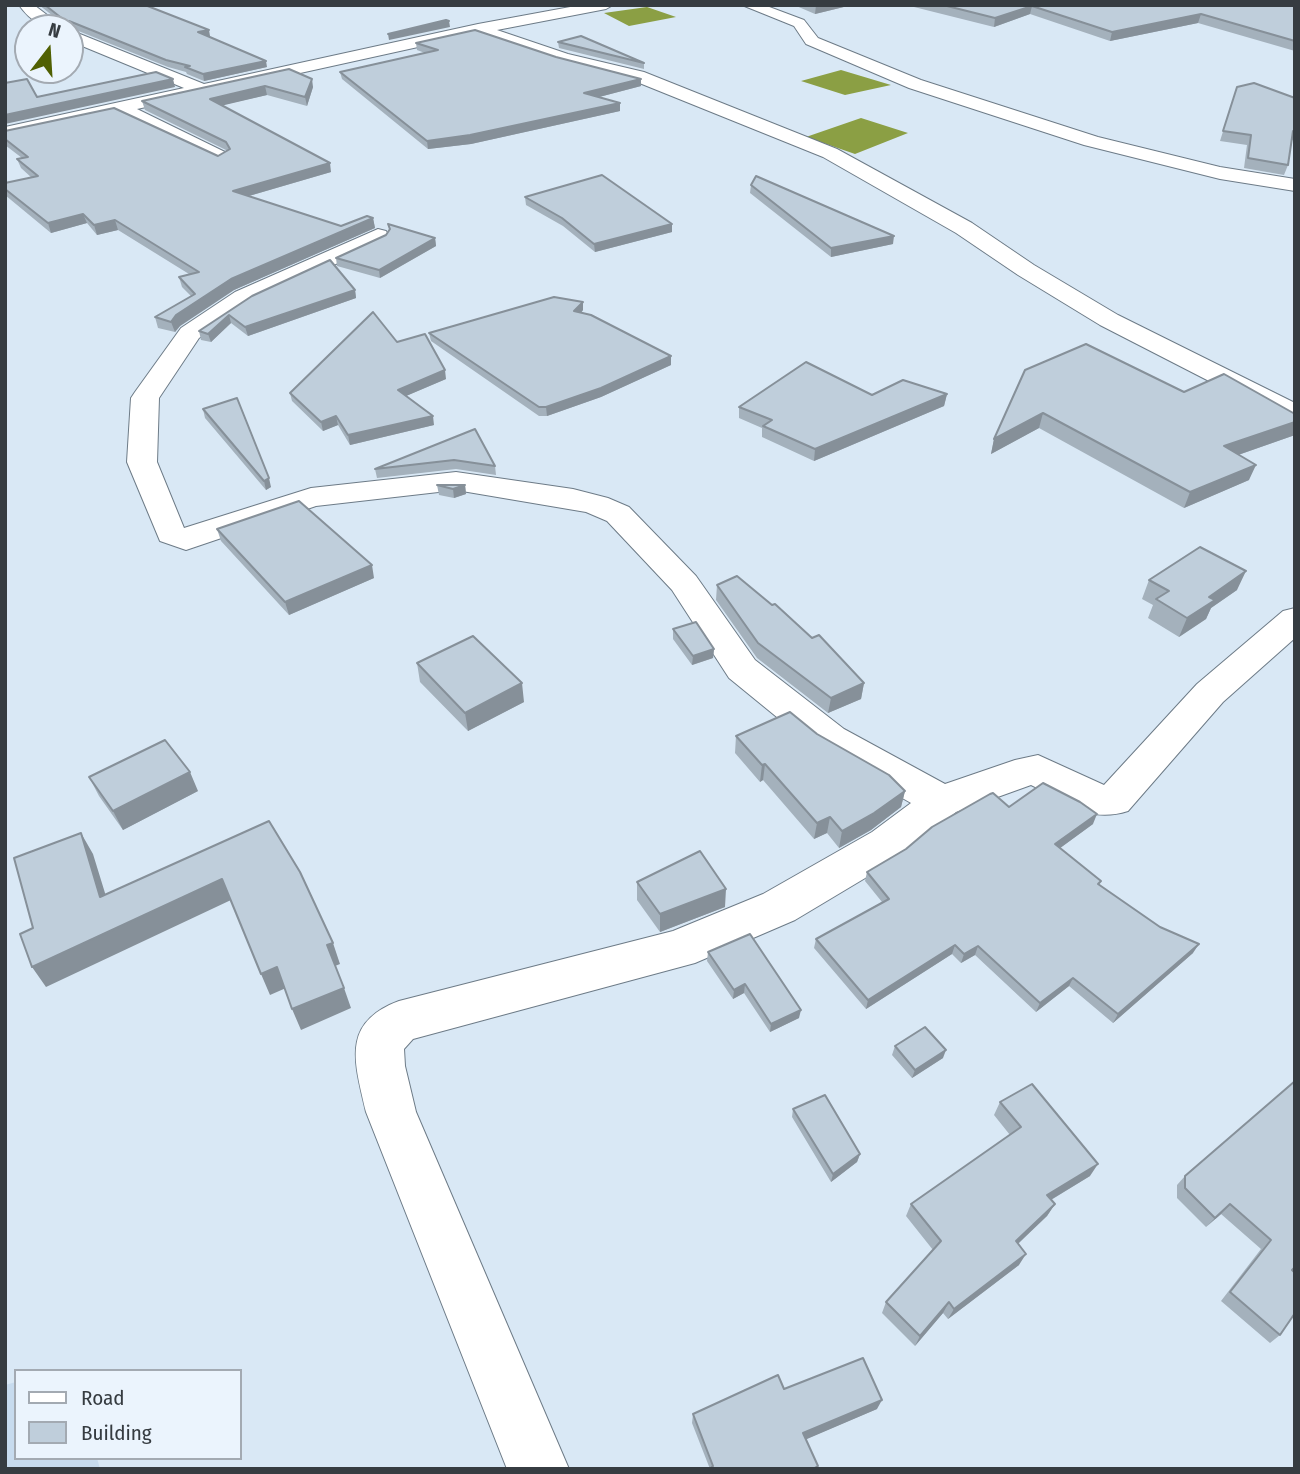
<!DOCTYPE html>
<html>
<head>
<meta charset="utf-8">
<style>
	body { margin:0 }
	#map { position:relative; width:1300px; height:1474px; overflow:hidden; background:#d9e8f5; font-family:"Fira Sans Condensed",sans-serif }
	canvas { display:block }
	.frame { position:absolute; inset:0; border:7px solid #363c41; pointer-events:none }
	.legend { position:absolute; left:14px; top:1369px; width:228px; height:91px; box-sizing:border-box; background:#ebf4fd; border:2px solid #a3aab2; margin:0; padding:9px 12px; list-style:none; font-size:21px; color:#363c41 }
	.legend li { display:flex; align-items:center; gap:14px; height:35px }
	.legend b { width:35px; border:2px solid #a3aab2 }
	.north { position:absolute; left:14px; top:14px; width:70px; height:70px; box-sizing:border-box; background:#ebf4fd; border:2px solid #a3aab2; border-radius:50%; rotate:17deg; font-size:19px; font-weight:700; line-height:28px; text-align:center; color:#363c41 }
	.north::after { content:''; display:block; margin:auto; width:24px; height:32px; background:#506003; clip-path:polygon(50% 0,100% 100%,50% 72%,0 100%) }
</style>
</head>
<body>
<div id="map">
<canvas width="1300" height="1474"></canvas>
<div class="frame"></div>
<ul class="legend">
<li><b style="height:9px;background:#fff"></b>Road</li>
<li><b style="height:19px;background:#bfcedb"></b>Building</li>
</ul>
<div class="north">N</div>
</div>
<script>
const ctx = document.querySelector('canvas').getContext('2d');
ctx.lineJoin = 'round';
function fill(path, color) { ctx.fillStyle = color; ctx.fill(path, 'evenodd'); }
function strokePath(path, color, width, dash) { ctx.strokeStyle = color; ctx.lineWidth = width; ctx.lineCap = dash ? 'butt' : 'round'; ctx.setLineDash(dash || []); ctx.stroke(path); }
const built = new Path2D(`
	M16 1382V1458H97L100 1469H5V1385Z`);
const water = new Path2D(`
	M647 7 676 17 629 26 604 13Z
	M841 70 891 85 845 95 801 81Z
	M861 118 908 133 855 154 806 137Z`);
const minor = new Path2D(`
	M19 5H34L64 28C43 28 31 22 19 5Z
	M581 5H613L606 9 497 30 568 54 644 72 837 149 972 223 1034 265 1118 315 1295 403V422L1285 420 1100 325 1018 275 956 233 823 157 632 80 557 62 477 34 137 109 227 153 230 157 227 161 220 163 117 114 5 139V127L184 88 70 41V30L204 84 478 24Z
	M742 5H764L804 20 818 38 921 80 1098 137 1220 167 1295 179V191L1220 179 1084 145 909 88 806 44 794 26Z
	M378 229 386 231 389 236 386 241 253 302 199 338 159 398 157 462 184 528 311 488 456 472 573 489 608 498 629 507 696 576 755 660 844 729 945 784 1015 760 1038 755 1104 785 1197 684 1283 611 1295 608V638L1223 702 1128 811C1087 824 1066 801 1031 785L956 812 902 856 795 920 695 963 413 1039 404 1049 405 1066 416 1112 569 1469H507L366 1112C355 1063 340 1023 399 1001L673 931 763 894 872 832 911 803 816 749 729 678 672 590 607 521 586 512 456 490 316 506 186 550 160 541 127 462 131 398 135 392 181 328 235 292Z`);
const wall = new Path2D(`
	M39 5H145L210 36 209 37 267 67 204 81 187 74 186 72 168 67 71 28H51L50 23 62 24V23Z
	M794 5H852L815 14Z
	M906 5H1295V51L1198 23 1110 41 1030 14 994 27Z
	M558 42 644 63V69L559 48Z
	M416 43 556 57 641 79V86L599 97 620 103V111L471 144 428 149 342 79 340 72 425 53 417 50Z
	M289 69 313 87 307 106 267 95 222 105 331 172 249 196 341 226 373 218 375 228 234 290 180 326 175 332 158 328 155 317 191 296 182 287 179 277 189 274 118 230 97 235 87 223 51 233 5 195V183L32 178 21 168 17 159 22 158 5 145V131L218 156 228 151 145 110 142 101Z
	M1237 87 1295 98V141L1292 140 1288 165 1284 175 1244 168 1247 145 1220 141Z
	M751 185 893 244 831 257 750 193Z
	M525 197 672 224V232L595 252 563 226 526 205Z
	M388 224 435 238 436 246 380 278 337 266 336 258 386 235 389 230Z
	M355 290 356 298 248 336 231 323 211 342 201 340 199 331 252 296Z
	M583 310 581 313 671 356V365L601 397 547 416H539L431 341 429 333Z
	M397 342 446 379 406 396 434 425 350 445 338 425 323 431 292 401 290 393Z
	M1025 370 1184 392 1295 435 1238 455 1249 480 1184 508 1039 428 991 454 994 439Z
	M947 394 944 406 814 461 762 437V428L739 418V407L872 395Z
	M203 409 271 487 266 490 205 418Z
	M475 429 495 466 496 475 456 469 377 478 375 469Z
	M437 485H465L466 494 454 498 439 495Z
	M217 529 374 578 289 615 221 541Z
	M1149 580 1237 590 1211 608 1206 619 1179 637 1148 618 1153 605 1142 599Z
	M717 585 864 683 861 699 828 713 757 658 716 600Z
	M673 629 714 649 713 658 692 665 673 639Z
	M417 663 524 702 468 731 420 682Z
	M817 734 905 791 901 807 871 830 839 848 827 833 814 839 763 780 760 782 735 753 736 736Z
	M89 777 198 791 123 830 99 796Z
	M1009 807 1093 824 1060 848 1101 881 1099 885 1193 953 1113 1023 1069 986 1036 1012 975 955 961 963 952 954 866 1009 814 948 816 939 882 902 865 881 867 872 906 849Z
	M637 882 725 907 660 932 637 900Z
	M708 952 799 1018 770 1032 744 993 733 999 707 961Z
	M895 1046 943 1058 912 1078 892 1055Z
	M1295 1081 1292 1270 1280 1335 1270 1343 1221 1301 1261 1249 1221 1214 1206 1227 1177 1198V1185L1185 1176Z
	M1000 1102 1090 1176 1051 1200 1055 1204 1047 1216 1018 1244 1019 1265 948 1319 943 1313 915 1346 882 1313 886 1302 933 1250 906 1216 911 1204 1010 1135 994 1115Z
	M793 1109 860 1154 857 1162 831 1182 792 1117Z
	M784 1389 877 1409 806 1439 818 1466 817 1469H710L692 1423 693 1414Z`);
const shadedWall = new Path2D(`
	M816 5H852L815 14Z
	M1032 6 1030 14 994 27 995 18Z
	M1201 14 1198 23 1110 41 1112 32Z
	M69 21 71 28H65V24Z
	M449 21 450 27 389 40 388 34Z
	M209 30 210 36 200 39 198 32Z
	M266 61 267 67 204 81 203 74Z
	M173 79 175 87 5 124V115Z
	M312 79 313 87 307 106 305 97Z
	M641 79V86L584 101V93Z
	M265 86 267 95 212 108 210 99Z
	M620 103V111L471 144 428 149 427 141Z
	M330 163 331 172 235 200 233 191Z
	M83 214 87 223 51 233 48 223Z
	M373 218 375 228 234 290 180 326 175 332 171 322 176 315 231 279Z
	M115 220 118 230 97 235 94 225Z
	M672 224V232L595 252 594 244Z
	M894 236 893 244 831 257V248Z
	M435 238 436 246 380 278 379 270Z
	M355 290 356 298 248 336 245 327Z
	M583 302V310L575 320 574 311Z
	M229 315 231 323 211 342 208 334Z
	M671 356V365L601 397 547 416 546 407Z
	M445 370 446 379 399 399 398 390Z
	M947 394 944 406 814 461 815 449Z
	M1043 413 1039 428 991 454 994 439Z
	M336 416 338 425 323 431 321 422Z
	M433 416 434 425 350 445 348 435Z
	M1295 422V435L1218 462 1224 446Z
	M1256 465 1249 480 1184 508 1190 492Z
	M269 478 271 487 266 490 264 481Z
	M465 485 466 494 454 498 453 489Z
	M372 565 374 578 289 615 285 602Z
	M1246 571 1237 590 1211 608 1206 619 1179 637 1187 618 1209 597Z
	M714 649 713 658 692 665 693 656Z
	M522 683 524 702 468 731 465 713Z
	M864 683 861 699 828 713 831 698Z
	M765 764 763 780 760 782 762 765Z
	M190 772 198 791 123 830 113 811Z
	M905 791 901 807 871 830 839 848 842 831Z
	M1097 814 1093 824 1052 854 1055 844Z
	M830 817 827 833 814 839 817 823Z
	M81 833 93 854 113 919 100 897Z
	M222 879 231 900 46 987 32 967Z
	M726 889 725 907 660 932V914Z
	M333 943 340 964 335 966 327 945Z
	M1199 944 1193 953 1113 1023 1118 1014Z
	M955 945 952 954 866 1009 868 1000Z
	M978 946 975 955 961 963 964 954Z
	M277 967 286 988 270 995 261 974Z
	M1073 978 1069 986 1036 1012 1040 1003Z
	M745 984 744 993 733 999 734 990Z
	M344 988 351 1008 301 1030 292 1009Z
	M801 1010 799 1018 770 1032 771 1024Z
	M946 1050 943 1058 912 1078 915 1070Z
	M860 1154 857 1162 831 1182 833 1174Z
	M1098 1164 1090 1176 1039 1207 1047 1195Z
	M1055 1204 1047 1216 1009 1252 1016 1241Z
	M1230 1204 1221 1214 1206 1227 1215 1218Z
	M1026 1254 1019 1265 948 1319 954 1309Z
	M949 1302 943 1313 915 1346 920 1336Z
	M882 1400 877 1409 800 1442 803 1433Z`);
const building = new Path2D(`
	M45 5H145L209 30 198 32 266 61 203 74 185 67 190 66 166 60 69 21 65 24V28H53L50 23 62 24 64 20Z
	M943 5H1295V41L1201 14 1112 32 1032 6 995 18Z
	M446 20 449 21 388 34Z
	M475 30 556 57 641 79 584 93 620 103 470 135 427 141 340 72 438 50 416 43Z
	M581 36 644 63 558 42Z
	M289 69 312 79 305 97 265 86 210 99 330 163 233 191 341 226 367 216 373 218 231 279 176 315 171 322 155 317 195 294 179 277 199 272 115 220 94 225 83 214 48 223 5 189V183L38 176 17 159 28 157 5 139V131L114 108 218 156 230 149 226 142 142 101Z
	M156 72 173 79 5 115V83L27 79 37 97Z
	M1254 83 1295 98V131H1293L1288 165 1248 158 1251 135 1223 131 1237 87Z
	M602 175 672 224 594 244 562 218 525 197Z
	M756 176 894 236 831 248 751 185Z
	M388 224 435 238 379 270 336 258 386 235 390 229Z
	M330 260 355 290 245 327 229 315 208 334 199 331 252 296Z
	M554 297 583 302 574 311 591 315 671 356 601 388 546 407H539L429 333Z
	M373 312 397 342 425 334 445 370 398 390 433 416 348 435 336 416 321 422 290 393Z
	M1086 344 1184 392 1224 374 1295 414V422L1224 446 1256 465 1190 492 1043 413 994 439 1025 370Z
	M806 362 872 395 903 380 947 394 815 449 763 426 772 420 739 407Z
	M237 398 269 478 264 481 203 409Z
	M475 429 495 466 454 460 375 469Z
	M437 485H465L453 489Z
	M299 501 372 565 285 602 217 529Z
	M1200 547 1246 571 1209 597 1215 600 1187 618 1156 599 1169 591 1149 580Z
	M737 576 772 605 775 604 812 638 819 635 864 683 831 698 758 643 717 585Z
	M696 622 714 649 693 656 673 629Z
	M473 636 522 683 465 713 417 663Z
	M790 712 817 734 889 775 905 791 874 813 842 831 830 817 817 823 765 764 762 765 736 736Z
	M165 740 190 772 113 811 89 777Z
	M1043 783 1080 802 1097 814 1055 844 1101 881 1098 884 1160 927 1199 944 1118 1014 1073 978 1040 1003 978 946 964 954 955 945 868 1000 816 939 889 899 867 872 906 849 932 827 990 794 993 793 1009 807Z
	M269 821 300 872 333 943 327 945 344 988 292 1009 277 967 261 974 222 879 32 967 20 934 33 928 14 858 81 833 100 897Z
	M700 851 726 889 660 914 637 882Z
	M750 934 801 1010 771 1024 745 984 734 990 708 952Z
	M925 1027 946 1050 915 1070 895 1046Z
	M1295 1081V1267L1292 1270 1295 1273V1313L1280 1335 1230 1292 1271 1240 1230 1204 1215 1218 1185 1188V1176Z
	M1032 1084 1098 1164 1047 1195 1055 1204 1016 1241 1026 1254 954 1309 949 1302 920 1336 886 1302 941 1241 911 1204 1021 1127 1000 1102Z
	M825 1095 860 1154 833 1174 793 1109Z
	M863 1358 882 1400 803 1433 818 1466 813 1469H710L713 1466 693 1414 778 1375 784 1389Z`);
fill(built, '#c7dbee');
fill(water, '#8b9f44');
strokePath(minor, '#6d7b87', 2);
fill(minor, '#fff');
fill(wall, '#a4b1bc');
fill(shadedWall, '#869099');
fill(building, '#bfcedb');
strokePath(building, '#869099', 2);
</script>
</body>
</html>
